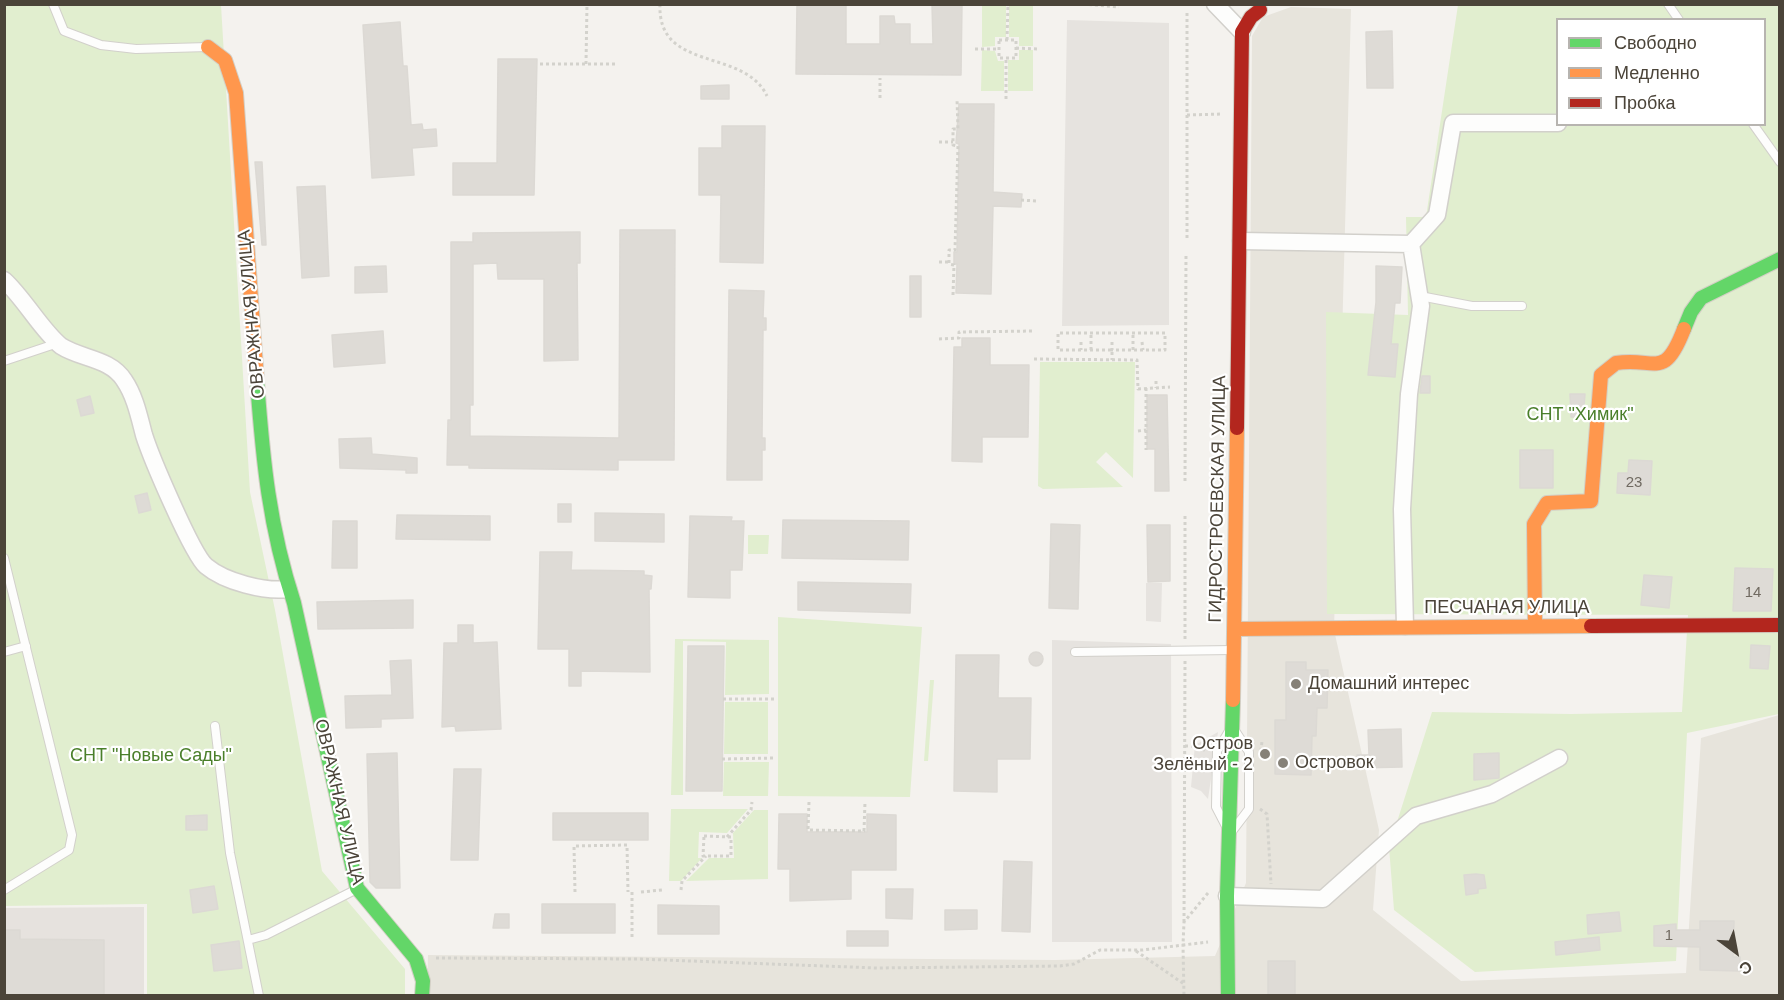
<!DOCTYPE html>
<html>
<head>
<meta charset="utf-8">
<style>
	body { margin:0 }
	#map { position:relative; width:1784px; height:1000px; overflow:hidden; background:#f4f2ee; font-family:Arial,sans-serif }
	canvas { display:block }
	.frame { position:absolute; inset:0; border:6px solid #4b4439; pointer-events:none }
	.legend { position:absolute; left:1556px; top:18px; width:210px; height:108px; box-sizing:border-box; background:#fff; border:2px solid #b7b4b0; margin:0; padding:8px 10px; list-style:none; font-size:18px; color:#4b4439 }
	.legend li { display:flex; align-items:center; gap:12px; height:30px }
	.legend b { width:30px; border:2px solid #b7b4b0 }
	.north { position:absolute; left:1706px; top:922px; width:60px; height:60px; -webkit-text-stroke:4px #fff; paint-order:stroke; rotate:148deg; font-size:16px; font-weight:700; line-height:24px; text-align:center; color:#4b4439 }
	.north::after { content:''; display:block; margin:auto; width:21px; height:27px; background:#4b4439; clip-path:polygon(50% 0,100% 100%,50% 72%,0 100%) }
</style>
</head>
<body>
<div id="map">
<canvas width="1784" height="1000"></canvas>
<div class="frame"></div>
<ul class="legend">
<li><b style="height:8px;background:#63d668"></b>Свободно</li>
<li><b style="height:8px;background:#ff974d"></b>Медленно</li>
<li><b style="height:8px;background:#b3261e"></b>Пробка</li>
</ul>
<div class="north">С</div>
</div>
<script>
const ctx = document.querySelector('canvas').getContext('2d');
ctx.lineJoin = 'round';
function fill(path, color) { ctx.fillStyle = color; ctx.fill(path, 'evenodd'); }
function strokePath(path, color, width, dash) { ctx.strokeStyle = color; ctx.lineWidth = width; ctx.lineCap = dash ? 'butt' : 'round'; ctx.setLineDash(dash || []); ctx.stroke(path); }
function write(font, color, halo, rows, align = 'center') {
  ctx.font = font + ' Arial,sans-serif'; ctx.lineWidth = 4.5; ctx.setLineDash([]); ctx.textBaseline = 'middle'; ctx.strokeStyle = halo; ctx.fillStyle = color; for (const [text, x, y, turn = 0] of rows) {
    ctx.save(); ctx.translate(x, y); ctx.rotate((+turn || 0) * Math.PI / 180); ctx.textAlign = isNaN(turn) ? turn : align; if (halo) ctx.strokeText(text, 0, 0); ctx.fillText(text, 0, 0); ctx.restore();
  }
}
const residential = new Path2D(`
	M1291 7 1351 9 1334 630 1379 830 1373 910 1461 981 1686 973 1701 738 1779 715V995L427 996 428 955 1055 960 1215 956 1246 883 1252 36 1263 17Z`);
const industrial = new Path2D(`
	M144 907V995H5L4 908Z`);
const green = new Path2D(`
	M4 5H221L250 492 275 610 322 871 405 969V995H147V904L5 906Z
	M1009 5H1033V46H1019V37H1009Z
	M1458 5H1779V714L1687 733 1676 961 1475 972 1394 910 1389 847 1432 712 1571 714 1682 712 1688 615 1327 614 1326 312 1408 315 1406 217H1426ZM1558 20H1764V124H1558Z
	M982 6H1006V37H995V46L982 47Z
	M982 50 995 51 998 61H1004V91H981Z
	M1019 50H1033V91H1008V60H1019Z
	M1040 362H1135L1133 478 1106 452 1096 462 1123 487 1043 489 1038 486Z
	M748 535H769L768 554H748Z
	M778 617 922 627 910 797 778 796Z
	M675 639 769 640V694L725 695 726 642 683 641V795H671Z
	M930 680H934L928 761H924Z
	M725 702H768V754H724Z
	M724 762H769L768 796H723Z
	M671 809H748L727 833 699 832 698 858H702L681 881H669Z
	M754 810H768V879L686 881 709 858H734L733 833Z`);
const parking = new Path2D(`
	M1067 20 1169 23V325L1062 326Z
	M1146 583H1162L1161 622 1146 621Z
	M1052 640 1171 644 1172 942H1052Z
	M1218 732 1208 799 1201 791 1191 787 1195 745Z`);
const building = new Path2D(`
	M797 4H846V44H880V16H894L895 24H910V44H933L932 4H962L961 75 796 74Z
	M400 22 403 66H407L411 125 422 124 423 130 436 129 437 146 412 148 414 175 372 178 363 25Z
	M1392 31 1393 88H1367L1366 32Z
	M498 59H537L534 195H453V163H497Z
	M729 85V99H701V86Z
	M959 104H994L993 192 1022 194 1021 207 993 206 991 294 956 293 957 264H954V252H957L959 144 956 143Z
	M722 126H765L763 263 720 262 721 195H699V148H722Z
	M255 162H262L266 245H262Z
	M325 186 329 276 302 278 297 187Z
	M620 230H675L674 460H618V470L469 468V465H447L448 420H451V242H473V233L580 232V263H577L578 360 544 361V279H498L497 263 473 264V405H470V436L619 438Z
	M386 266 387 292 355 293V267Z
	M1376 266 1402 267 1400 303H1395L1391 344H1398L1395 377 1368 375 1376 302Z
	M910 276H921V317H910Z
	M729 290 764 291 763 318H766V330H763L762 438H765V450H762V480H727Z
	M383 331 385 363 334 367 332 335Z
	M962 338H990V365H1029L1028 437H982V462L952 461 954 347H962Z
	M1422 376H1430V393H1420Z
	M1570 394H1585L1583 417H1571Z
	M1147 395H1167L1169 491H1155V449H1147Z
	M90 396 94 413 81 416 77 400Z
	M371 438 372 454 417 458V473H406V470L340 468 339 439Z
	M1520 450H1553V488H1520Z
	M1629 460 1652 461 1650 495 1617 493 1618 473H1628Z
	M147 493 151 510 139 513 135 496Z
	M558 504H571V522H558Z
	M595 513 664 514V542L595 541Z
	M397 515 490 516V540L396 539Z
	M690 516 732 517 731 521H744L742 570H730V598L688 597Z
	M783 520 909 521 908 560 782 558Z
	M333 521H357V568H332Z
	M1051 524 1080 525 1078 609 1049 608Z
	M1147 525H1170V581L1148 582Z
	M540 552H572L571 570 644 571V575L652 576 651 589H649L650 672 581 671V686H569V649H538Z
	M1735 568 1773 569 1771 611H1733Z
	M1644 575 1672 577 1669 608 1641 605Z
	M798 582 911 584 910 613 798 610Z
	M413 600V628L318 629 317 602Z
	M458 625H473V643L497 642 501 729 456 731 455 726 442 727 444 643H458Z
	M1751 645 1770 646 1768 669 1750 668Z
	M688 646H724L722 791H686Z
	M1029 659a7 7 0 1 1 14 0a7 7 0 1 1-14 0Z
	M956 655H999L998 698H1031L1030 759H997V792L954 791Z
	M411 660 413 718 381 719V727L346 728 345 696 392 695 390 661Z
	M1286 662H1306V670H1328L1327 708H1317L1316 736H1312L1311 775 1275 774V720H1286Z
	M1401 729 1402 767 1358 768 1357 755H1369L1368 730Z
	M397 753 400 888H376L370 882 367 754Z
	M1499 753V778L1474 780V754Z
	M454 769H481L478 860H451Z
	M553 813H648V840H553Z
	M779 814H807V832H867V814L896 815V870H851V899L790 901V869H778Z
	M207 815V830H186V816Z
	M1004 861 1032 862 1030 932 1002 931Z
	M1476 874 1484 875 1486 888 1478 889V893L1466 895 1464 875Z
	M214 886 218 909 193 913 190 890Z
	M886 889H913L912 919 886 918Z
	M542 904H615V933H542Z
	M658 905 719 906V934H658Z
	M945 910H977V929L945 930Z
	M1619 912 1621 931 1588 934 1587 915Z
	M495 914H509V928H493Z
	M1700 921H1734L1733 957H1740V971L1700 970V947L1654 946V926L1676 924V930H1700Z
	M4 930H20V939L104 940V996H4Z
	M847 931H888V946H847Z
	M1599 937 1600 950 1556 955 1555 942Z
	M239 941 242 968 214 971 211 945Z
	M1268 961H1295V996H1268Z`);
const path = new Path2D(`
	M660 4C657 73 744 47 767 96
	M1083 4 1119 7
	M1187 13V239
	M999 40H1016V58H999Z
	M1007 40 1008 4
	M1016 48 1039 49
	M975 49H999
	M540 64H618
	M586 64 587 4
	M880 98V78
	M1006 99V58
	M1187 115 1222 114
	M939 142H953
	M1021 200 1036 201
	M939 262H949
	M953 295 954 265 949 264V250H955L958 146 953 145V129H958L957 99
	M939 339 959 338V332L1034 331
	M1081 342V350
	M1112 342V350H1165V333H1058V350H1112V360
	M1142 342 1143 350
	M1091 350V333
	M1133 350V333
	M1034 359 1137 360 1138 389 1170 387
	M1156 381V388
	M1146 388V450
	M1138 431 1146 430
	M1185 481 1186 253
	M1185 639V515
	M723 699H774
	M1185 746H1197L1206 751
	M1261 751 1262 741
	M722 759 774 758
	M809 802 808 830 864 831 865 802
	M1260 809 1267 814 1271 884
	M704 836 731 837V856H703Z
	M727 837 751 810 752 802
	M681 890 682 881 706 856
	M575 892 574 846 627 845 628 892
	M632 892V940
	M641 892 662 890
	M1208 893 1184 922 1183 945 1208 942
	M1184 922 1185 661
	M1136 951 1184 984
	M436 958 638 959 877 968 1060 966 1074 964 1100 950H1143L1183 945 1184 996`);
const lane = new Path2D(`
	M53 4 64 31 101 45 136 49 208 47
	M1668 4 1679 20
	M1753 124 1780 162
	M1420 296 1472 306H1522
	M4 361 58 343
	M4 558 72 835 69 850 4 890
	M4 652 26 646
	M1075 652 1234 650
	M215 726 230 853 259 996
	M1232 726 1249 752V809L1230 834 1216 807 1217 751Z
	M248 940 266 935 357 889`);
const street = new Path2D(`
	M1215 4 1242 32
	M1241 241 1411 244 1437 215 1453 123H1558
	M4 280C24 298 42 331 61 346 81 359 110 358 124 380 135 396 139 416 144 435 151 457 192 554 206 566 225 582 265 592 288 589
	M1405 626 1402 509 1409 394 1421 306 1411 244
	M1227 896 1323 899 1416 816 1492 794 1559 758`);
const fast = new Path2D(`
	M1684 329 1691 312 1701 298 1780 259
	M257 381C263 461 269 526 294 603L357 888 416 959 423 981 422 996
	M1228 996 1227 896 1233 700`);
const slow = new Path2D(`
	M208 47 225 60 236 93 257 381
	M1535 626 1534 524 1547 503 1591 501 1601 375 1616 363C1656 357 1664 381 1684 329
	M1235 629 1591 626
	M1233 700 1237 428`);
const jam = new Path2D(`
	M1237 428 1242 32 1251 17 1260 10
	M1591 626 1780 625`);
const markers = [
	[1296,684,6,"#868178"],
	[1265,754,6,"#868178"],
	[1283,763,6,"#868178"]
];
const numberNames = [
	["23",1634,483],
	["14",1753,593],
	["1",1669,936]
];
const streetNames = [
	["ОВРАЖНАЯ УЛИЦА",252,314,-95],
	["ГИДРОСТРОЕВСКАЯ УЛИЦА",1218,499,-89],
	["ПЕСЧАНАЯ УЛИЦА",1507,608],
	["ОВРАЖНАЯ УЛИЦА",339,802,77]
];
const parkNames = [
	["СНТ \"Химик\"",1580,415],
	["СНТ \"Новые Сады\"",151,756]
];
const poiNames = [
	["Домашний интерес",1308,684],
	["Остров",1253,744,"right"],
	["Зелёный - 2",1253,765,"right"],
	["Островок",1295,763]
];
fill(residential, '#e7e4dc');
fill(industrial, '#e6e2de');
fill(green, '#e1eecf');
fill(parking, '#e6e3df');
fill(building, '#dedbd6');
strokePath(building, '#dcd9d4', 1.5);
strokePath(lane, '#d2d0cb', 10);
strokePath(street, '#d2d0cb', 19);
strokePath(fast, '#d3cfc5', 16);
strokePath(slow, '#d3cfc5', 16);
strokePath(jam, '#d3cfc5', 16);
strokePath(path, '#d3d2cc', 3, [3, 3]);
strokePath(lane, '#fdfdfc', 8);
strokePath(street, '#fdfdfc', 16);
strokePath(fast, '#63d668', 14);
strokePath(slow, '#ff974d', 14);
strokePath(jam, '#b3261e', 14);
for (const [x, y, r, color] of markers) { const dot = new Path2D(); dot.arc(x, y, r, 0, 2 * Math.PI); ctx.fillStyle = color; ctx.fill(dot); strokePath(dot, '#fff', 2); }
write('15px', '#706a61', null, numberNames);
write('18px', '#4b4439', '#fff', streetNames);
write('18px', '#4a7f2a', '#fff', parkNames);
write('18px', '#4b4439', '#fff', poiNames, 'left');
</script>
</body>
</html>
